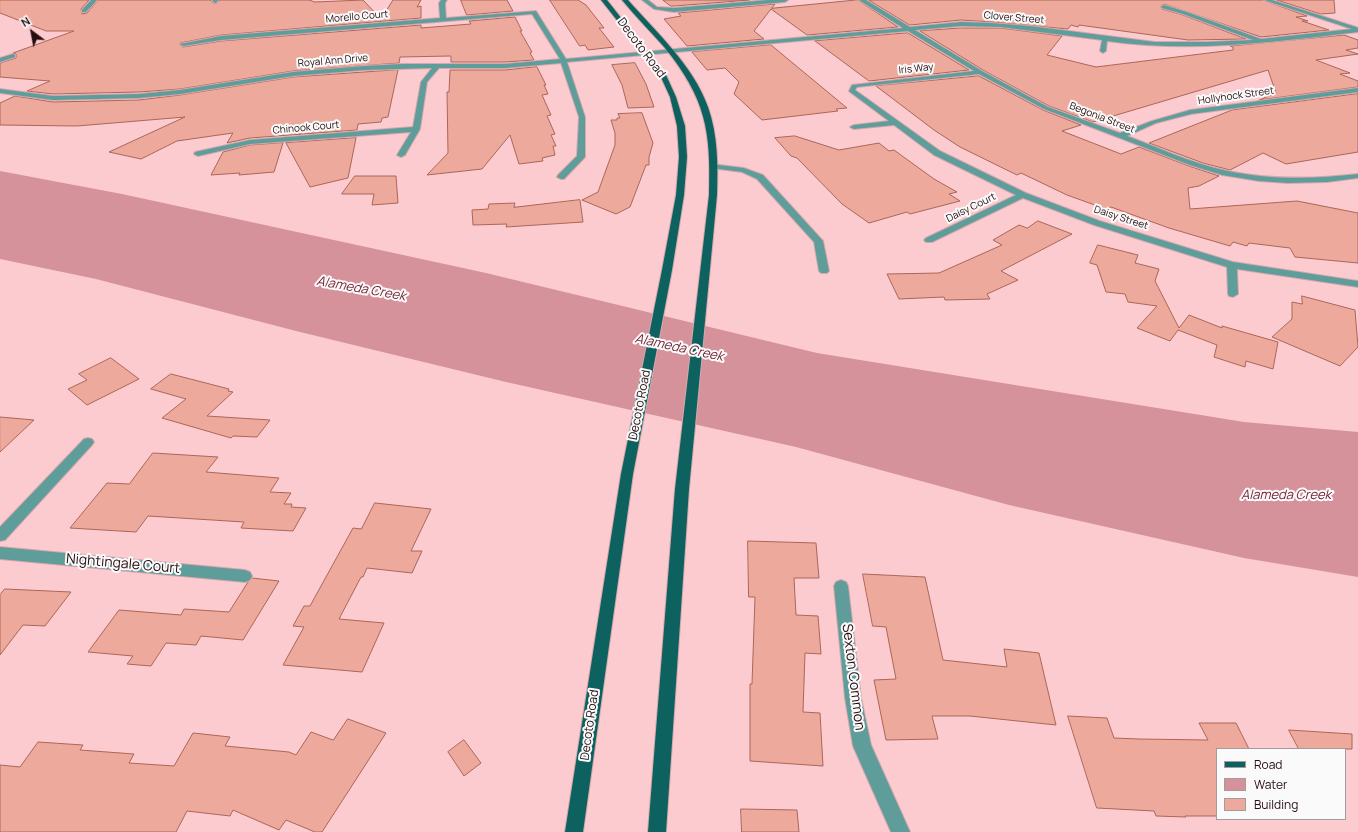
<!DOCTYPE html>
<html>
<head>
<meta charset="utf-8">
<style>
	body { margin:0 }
	#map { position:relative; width:1358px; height:832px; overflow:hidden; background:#fccbd0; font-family:Manrope,sans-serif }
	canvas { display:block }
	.legend { position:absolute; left:1216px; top:748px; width:130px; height:72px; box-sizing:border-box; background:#fafafa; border:1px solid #a59a9c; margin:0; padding:5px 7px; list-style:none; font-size:12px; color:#260b0f }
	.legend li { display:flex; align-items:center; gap:8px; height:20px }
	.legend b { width:20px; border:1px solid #a59a9c }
	.north { position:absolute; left:12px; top:12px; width:40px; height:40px; -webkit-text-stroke:3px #fafafa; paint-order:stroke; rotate:328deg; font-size:11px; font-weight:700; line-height:16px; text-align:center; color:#260b0f }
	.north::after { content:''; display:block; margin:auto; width:14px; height:18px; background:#260b0f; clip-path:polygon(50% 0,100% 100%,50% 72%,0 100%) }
</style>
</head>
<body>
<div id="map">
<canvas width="1358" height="832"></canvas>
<ul class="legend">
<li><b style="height:5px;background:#0d615f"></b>Road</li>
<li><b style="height:11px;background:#d6929a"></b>Water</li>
<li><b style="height:11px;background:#eda99b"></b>Building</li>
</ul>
<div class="north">N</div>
</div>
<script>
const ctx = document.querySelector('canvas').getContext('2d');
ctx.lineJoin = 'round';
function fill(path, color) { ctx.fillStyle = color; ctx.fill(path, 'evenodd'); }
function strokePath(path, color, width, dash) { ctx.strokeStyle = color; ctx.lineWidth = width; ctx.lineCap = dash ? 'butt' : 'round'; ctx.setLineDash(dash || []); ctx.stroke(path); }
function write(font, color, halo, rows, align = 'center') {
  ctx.font = font + ' Manrope,sans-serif'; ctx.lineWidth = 4; ctx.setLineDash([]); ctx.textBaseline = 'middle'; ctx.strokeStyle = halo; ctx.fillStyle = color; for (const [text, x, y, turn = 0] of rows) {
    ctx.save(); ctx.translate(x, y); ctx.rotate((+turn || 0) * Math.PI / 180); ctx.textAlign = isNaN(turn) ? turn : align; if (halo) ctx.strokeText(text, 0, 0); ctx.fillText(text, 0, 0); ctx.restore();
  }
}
const water = new Path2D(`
	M0 171 122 194 486 273 817 353 1244 422 1358 432V577L1244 558 1009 505 796 447 506 382 296 331 96 279 0 259Z`);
const building = new Path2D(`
	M0 0H89L81 9 82 14 87 13 98 0H210L215 4 220 0H309L315 2 363 0 381 19 393 0H421L417 7 421 6V18L221 35 180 43 179 44 183 47 221 41 421 25V28L471 24 469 21 515 17 522 31H520L532 52 530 53 534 60 505 62H451V56L400 57 399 63 293 71 180 89 139 92 53 94 27 91 50 81 0 77V63L16 58V54L13 53 74 31H46L0 13Z
	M461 0H507L513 11 467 15Z
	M550 0H578L586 5 604 28H599L614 47 588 50 585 45 580 46Z
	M663 0H750L674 6H671Z
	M858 0 898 27 807 35 771 9 754 31 764 39 687 46 664 19 681 16 678 13 775 4 772 8Z
	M869 0H1263L1307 16 1296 17 1308 21H1302L1329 30 1261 37 1164 4 1160 7 1162 9 1183 15 1246 39 1188 40 1079 25 1078 27 1071 25 1068 29 991 22 961 20 910 25Z
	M1277 0H1334L1335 13 1321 14Z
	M961 28H1001L1062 36 1047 55 1096 67 1233 50V47L1230 46 1344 35 1358 40V48L1346 50 1358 54 1316 60 1350 73 1340 74 1358 81V87L1259 100 1276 93 1268 70 1093 122 1049 106 983 70 920 31Z
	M908 33 969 70 869 81 815 41Z
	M771 45 847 108 836 109 838 111 762 120 734 94 739 82 725 68 707 70 692 52Z
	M635 63 646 84 654 107 628 108 622 85 612 65Z
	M537 67 546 85H544L548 94 542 95 551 115 547 116 555 134 551 135 556 146H553L555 155 542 158 543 161 519 164 510 135 482 169 427 175 448 153 447 92H449L450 70H505Z
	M398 70 388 117 382 118 381 122 358 124 357 130 250 138 227 143 233 133 177 141 141 159 109 152 185 117 77 126 0 125V103L15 96 53 102 139 100 180 95 293 77 364 72Z
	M979 76 1043 110 1081 125 1062 131 1121 154 1139 147 1189 166 1219 176 1199 186 1188 188 1190 209 1297 201 1358 213V263L1295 257 1290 248 1249 243 1247 246 1233 242 1230 246 1169 228 1111 207 1106 209 1067 195 1021 173 1017 175 960 147 934 130 876 86Z
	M1358 94V152L1286 164 1263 153 1230 170 1203 163 1149 143 1232 110Z
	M642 113 653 143 649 157V165H646L630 207 616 214 582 200 598 192 615 145V133L611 120H617V118H620L618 114Z
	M795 136 839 150 879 143 889 151 894 150 934 179 957 192 949 194 960 201 910 214 907 212 869 223 842 204 797 158 791 156 775 138Z
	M356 138 348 178 310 187 286 143Z
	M283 143 274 172 239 175 240 173 211 175 223 152 250 145Z
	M355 176H396L398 203 372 205 374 194H342Z
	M580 200 583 222 506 227 507 224 473 225 472 210 488 209 489 204 515 203 514 207Z
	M1038 221 1072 234 1001 271 1018 280 987 294 990 299 945 300 944 297 899 299 887 274 939 273 1002 245 993 240 1019 225 1027 228Z
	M1098 245 1138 255 1135 263 1159 269 1155 281 1179 328 1189 315 1222 328V326L1278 342 1273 369 1246 361 1245 367 1214 357 1217 345 1178 330 1170 341 1137 328 1157 306 1128 302 1125 294 1106 292 1097 265 1090 263Z
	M1302 296 1355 310 1358 347 1340 366 1272 337 1292 319V302L1302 304Z
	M111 358 139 379 87 405 68 389 87 380 79 374Z
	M171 374 229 389 228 391 233 392 207 416 270 420 257 437 233 436 231 438 162 418 186 399 151 389Z
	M0 417 34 420 0 452Z
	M153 453 218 457 206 472 279 478 270 492 291 493 284 504H292L291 507 306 508 293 531 241 528 244 522 148 516 136 532 70 528 107 483 129 484Z
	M375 503 431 509 411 551H422L412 573 367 568 363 577H361L339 619 384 623 362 672 283 665 304 627 293 626 304 606H310L353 528 361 529Z
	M748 541 816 543 819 578H794L796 615 818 616 821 654 805 653 803 712 820 713 823 766 750 761V684H752L755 597H749Z
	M863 574 925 577 943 660 1007 667 1004 649 1039 653 1056 725 970 716H932L938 739 886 740 874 680 896 679 886 627 873 626Z
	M252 578 279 581 243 640 201 636 196 645 166 643 151 666 127 664 133 656 88 652 119 610 181 615 184 609 229 612 248 582Z
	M5 589 71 592 45 626 23 625 0 655V595Z
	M1068 716 1107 718 1114 738 1139 739 1208 740 1199 723H1236L1249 749H1217V816H1185L1186 817 1156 816 1154 811 1097 808Z
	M348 719 386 733 322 832H315L286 820 279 830 233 810 230 816 187 811 176 832H0V765L20 767 38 742 83 745 80 750 134 754 129 763 174 766 193 733 230 737 225 746 289 752 296 755 311 732 333 740Z
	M1289 730 1352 734V749H1299Z
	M464 740 481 763 464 776 448 752Z
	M741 809 797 810 799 832H742Z`);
const minor = new Path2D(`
	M91 0H97L86 12H82V10Z
	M212 0H218V1L215 3Z
	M441 0H447L445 3 446 18 536 11 566 59 903 28 859 0H866L910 27 961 22 991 23 1030 26 1155 42H1206L1253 40 1183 14 1162 8 1161 7 1164 5 1187 12 1261 39 1352 29 1264 0H1272L1356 27 1358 28V32C1275 42 1191 53 1107 41L1106 51 1103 53 1100 51 1102 40 1001 27 961 26 915 30 982 71 1048 107 1120 133 1152 121 1190 110 1358 88V92L1191 114 1156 123 1127 136C1160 148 1193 164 1228 171 1271 180 1314 179 1358 174V178L1327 182 1288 183 1259 181 1222 175 1190 165 1044 109 979 74 866 86 857 87 855 90 940 151 1026 193 1100 221 1233 262 1358 281V287L1237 269 1238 294 1233 297 1229 296 1228 294 1227 267 1094 225 1023 198 932 242H926L924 240 926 238 1016 195 934 155 894 125 854 129 850 127 854 125 889 121 850 92 849 91 852 85 974 71 908 31 567 62 585 117V157L564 179H561L557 177 558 175 577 156 579 117 561 63 505 68H439L427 82 420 129 405 155 401 157 397 155 411 132 250 144 198 156 194 154 195 152 250 140 413 127 421 82 432 68 364 70 293 76 180 94 139 98 53 100 0 93V89L53 96 139 94 180 90 293 72 364 66 402 64H505L560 59 532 14 221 40 183 46 180 44 221 36 440 18 439 3Z
	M642 0H648L657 7 674 8 768 0H788L785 2 674 12 654 9Z
	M13 54 15 55V57L0 62V58Z
	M711 164 744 168 763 175 823 241 829 271 827 273H821L819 271 814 242 757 179 742 172 711 168Z
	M88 438 92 439 94 442 92 445 5 540 0 541V527L84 439Z
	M0 547 245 570 250 572 252 576 250 580 245 582 0 559Z
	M841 580 846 582 848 586 861 698 871 745 910 832H891L853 746 845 698 834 586 836 582Z`);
const major = new Path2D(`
	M601 0H607L666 75 676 97 685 126 687 157 684 195 672 270 633 474 583 832H565L621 474 662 270 676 195 679 157 677 126 670 97 660 75Z
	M622 0H628C657 33 693 65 708 107 718 135 718 166 717 195L689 489 666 832H648L675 489 709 195C711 131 706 99 665 48 651 32 636 17 622 0Z`);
const farStreetnames = [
	["Morello Court",357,17,-5],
	["Clover Street",1014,18,5],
	["Royal Ann Drive",333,61,-5],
	["Iris Way",916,69,-6],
	["Hollyhock Street",1236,96,-8],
	["Begonia Street",1102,118,21],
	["Chinook Court",306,128,-5],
	["Daisy Court",971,208,-26],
	["Daisy Street",1121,218,18]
];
const streetNames = [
	["Decoto Road",641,48,53],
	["Decoto Road",640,405,-79],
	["Decoto Road",590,725,-82]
];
const waterNames = [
	["Alameda Creek",361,289,10],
	["Alameda Creek",679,348,12],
	["Alameda Creek",1286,495]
];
const nearStreetnames = [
	["Nightingale Court",123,564,5],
	["Sexton Common",853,677,83]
];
fill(water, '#d6929a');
fill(building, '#eda99b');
strokePath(building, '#ab6658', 1);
strokePath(minor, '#d5a8ad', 2);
strokePath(major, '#d5a8ad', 2);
fill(minor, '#5f9d9a');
fill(major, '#0d615f');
write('10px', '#260b0f', '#fafafa', farStreetnames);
write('12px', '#260b0f', '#fafafa', streetNames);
write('italic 13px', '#762535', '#fafafa', waterNames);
write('14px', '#260b0f', '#fafafa', nearStreetnames);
</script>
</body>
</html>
